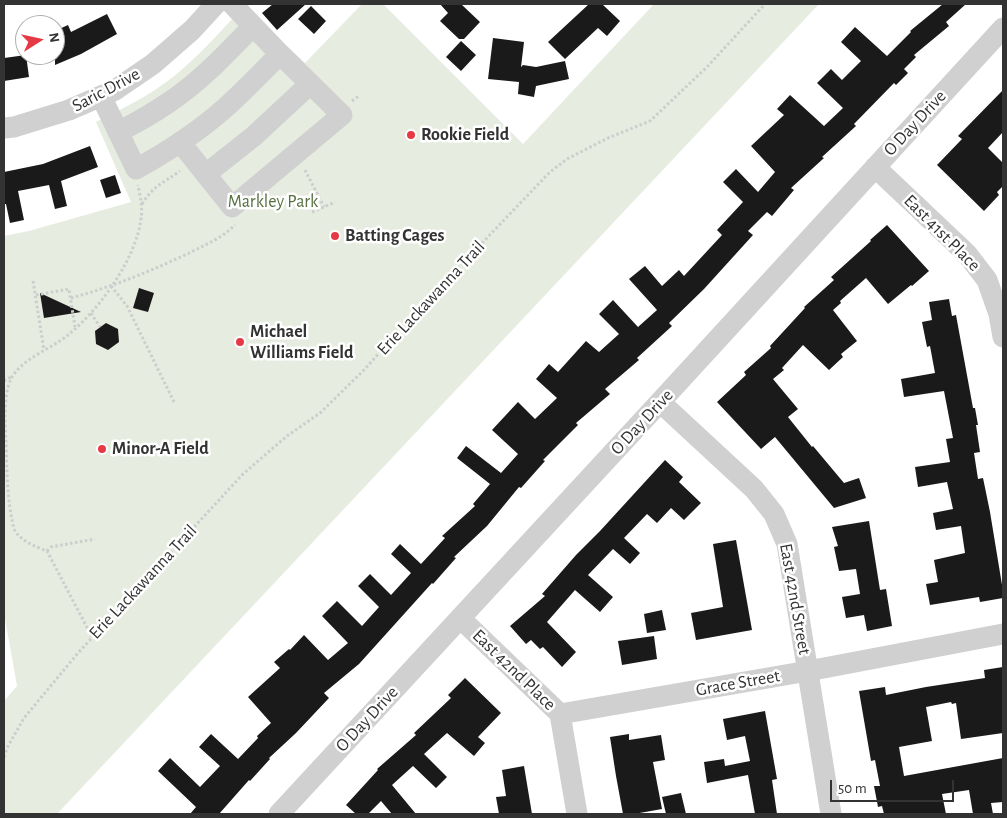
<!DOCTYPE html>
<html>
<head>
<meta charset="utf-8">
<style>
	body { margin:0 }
	#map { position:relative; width:1007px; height:818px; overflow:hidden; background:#fff; font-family:"Alegreya Sans",sans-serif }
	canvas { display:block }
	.frame { position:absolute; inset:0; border:5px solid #333; pointer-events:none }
	.north { position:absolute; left:15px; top:15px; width:50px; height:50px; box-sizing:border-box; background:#fff; border:1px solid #adadad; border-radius:50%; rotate:80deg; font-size:14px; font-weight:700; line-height:20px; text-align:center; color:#333 }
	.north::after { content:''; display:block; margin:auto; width:18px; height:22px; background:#e63946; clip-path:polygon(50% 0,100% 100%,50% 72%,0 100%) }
	.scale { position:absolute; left:830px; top:780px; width:124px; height:22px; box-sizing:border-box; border:2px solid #333; border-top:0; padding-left:6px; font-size:15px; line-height:18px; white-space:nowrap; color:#333; -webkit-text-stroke:4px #fff; paint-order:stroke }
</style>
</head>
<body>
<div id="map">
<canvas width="1007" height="818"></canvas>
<div class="frame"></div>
<div class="north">N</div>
<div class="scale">50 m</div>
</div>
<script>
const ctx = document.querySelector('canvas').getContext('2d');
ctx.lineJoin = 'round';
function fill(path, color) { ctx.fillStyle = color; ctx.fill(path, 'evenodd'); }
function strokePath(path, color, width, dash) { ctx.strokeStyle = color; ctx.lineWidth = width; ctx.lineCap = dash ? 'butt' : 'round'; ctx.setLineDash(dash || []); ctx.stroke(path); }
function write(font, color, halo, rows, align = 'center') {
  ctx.font = font + ' "Alegreya Sans",sans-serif'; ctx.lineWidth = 5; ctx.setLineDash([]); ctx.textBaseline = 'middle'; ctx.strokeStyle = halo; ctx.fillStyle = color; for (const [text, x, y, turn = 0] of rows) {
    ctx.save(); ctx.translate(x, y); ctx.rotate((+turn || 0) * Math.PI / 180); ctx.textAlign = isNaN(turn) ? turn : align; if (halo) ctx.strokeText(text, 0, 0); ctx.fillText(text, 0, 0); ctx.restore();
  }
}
const green = new Path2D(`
	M362 4H383L523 144 654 4H819L57 814H4V701L17 686 4 613V236L29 231 131 202 96 122C122 109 149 96 173 77 199 56 221 31 244 6L305 63Z`);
const building = new Path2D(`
	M273 4H306L277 30 262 13Z
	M440 4H461L480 22 464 39H459L440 21 448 13Z
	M589 4H602L620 21 607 36 598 28 565 59 548 42Z
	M943 4H966L946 22 949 26 914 55 916 57 904 69 908 73 896 85 894 83 854 124 856 126 822 157 824 158 791 188 794 190 772 216 767 212 748 231 753 235 704 289 669 323 672 326 637 358 639 360 605 389 610 394 576 423 578 425 543 460 545 461 521 488 519 487 487 526 454 557 456 558 433 584 432 583 359 664 324 693 329 698 296 733 269 758 270 759 250 781 249 780 219 814H190L196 807 158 771 170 758 200 787 220 766 199 747 211 734 238 759 258 738 257 736 271 723 248 697 280 668 274 662 289 649 290 650 304 635 328 660 348 643 322 616 337 601 362 626 379 607 358 586 370 574 391 595 411 573 391 554 400 544 421 564 445 538 442 536 475 506 473 504 490 484 457 458 466 446 501 473 518 454 492 430 518 402 535 419 557 398 536 379 549 364 558 372 586 341 599 352 619 334 599 314 613 300 638 327 657 310 629 279 645 266 662 286 679 270 684 276 722 235 717 230 743 202 723 182 736 169 758 192 775 172 751 146 784 115 777 109 790 95 824 126 843 108 817 83 831 69 842 80 861 61 841 42 855 27 887 56 911 32 910 31Z
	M311 6 326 21 314 34 298 19Z
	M107 14 117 34 81 54 55 65V31L68 25 71 32Z
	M493 38 524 42 521 67 523 65 536 67 565 61 569 79 536 86 534 97 518 94 519 82 488 79Z
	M461 41 476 55 461 71 446 57Z
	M26 55 29 77 4 81V58Z
	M1003 90V132L988 148 1003 163V186L997 192 999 195 984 211 937 165 962 139 958 136Z
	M90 146 98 167 61 181 67 206 55 209 49 185 18 191 24 220 10 223 6 204H4V172L43 164Z
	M115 175 121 193 106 198 100 180Z
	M887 225 929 271 912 286 911 285 888 304 866 278 840 301 841 303 833 310 857 341 841 354 843 357 829 370 803 345 782 368 784 370 773 379 798 409 788 417 812 447 813 446 844 483 859 478 866 498 834 508 775 437 761 449 717 402 746 375 744 372 771 348 770 346 805 308 804 307 834 280 831 277 871 241 870 240Z
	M139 288 154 293 148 312 133 308Z
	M40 293 81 312 44 318Z
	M949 299 952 316 956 315 973 408H975L978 425H976L980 452 974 453 978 479 983 478 990 512 1003 591V598L980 602 979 597 930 605 926 584 938 582 934 560 965 553 961 526 936 530 933 513 953 509 947 482 918 487 915 467 950 462 946 439 953 438 944 391 904 397 901 379 935 373 930 346 927 347 922 322 932 320 929 302Z
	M106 323 118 329 119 342 108 350 96 344 95 331Z
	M665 460 683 477 679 482 701 503 684 520 671 508 657 523 647 514 624 538 640 553 630 564 613 549 588 575 613 597 600 612 575 590 547 622 576 652 562 667 543 647 540 649 531 640 526 644 510 626 545 596 542 594 576 555 600 531Z
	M869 521 880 590 886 589 892 626 867 631 864 615 846 618 842 597 860 594 856 569 839 571 834 547 838 546 832 527Z
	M736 540 752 630 696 640 691 613 723 607 713 544Z
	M662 610 666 630 647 633 644 614Z
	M654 636 657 659 622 665 618 641Z
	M1003 667V733L961 739 956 703 952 704 951 702 926 707 932 741 899 747 904 776 1003 758V802L991 803 993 814H973L969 790 942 794 946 814H884L882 806 878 807 874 786H880L875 760 871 761 859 691 885 687 886 695 926 687 985 678 984 670Z
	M465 678 501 713 478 737 485 743 474 756 447 733 424 754 447 777 436 788 413 766 392 785 416 814H392L381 801 368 814H356L346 805 378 770 377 769 416 735 414 733 451 698 448 695Z
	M765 711 777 779 772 780 777 814H755L748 775 707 783 704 762 724 759 725 766 750 761 745 736 727 740 723 719Z
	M629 734V740L661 735 665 760 653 762 662 809 634 814H623L616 776 610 737Z
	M524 766 532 814H499L496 797 506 796 502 770Z
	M681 793 686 814H666L662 797Z`);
const path = new Path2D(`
	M352 101 359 96
	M305 170 324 207
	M142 204C153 186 163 183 180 171
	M312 212 335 202
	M33 281 44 350
	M111 286 127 306 175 404
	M36 295 69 289 75 327
	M71 298C112 287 151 271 189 253 205 245 222 238 235 225
	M91 313 100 327
	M4 381 11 377
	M47 551 51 547 95 539
	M92 637 47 551C36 547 20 541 14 529 7 501 7 472 6 443 5 424 3 396 11 379 21 359 51 349 68 335 99 310 136 259 141 219 143 207 140 196 138 185
	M4 757 7 748 24 718 78 653 243 474 287 436 320 413 364 370 416 312 550 172 567 159 608 138 650 121 707 67 765 4`);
const minor = new Path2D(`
	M101 96 136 169C167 152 198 132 225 108 244 91 262 72 280 54L232 4
	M4 128 14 127 69 110 115 90 153 64 192 30 216 4
	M118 132C136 123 152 114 168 103 200 82 227 53 253 26
	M180 142 232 207 342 115 280 54
	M875 167 967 254 987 280 999 314 1003 337
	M206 174 254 136 310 84
	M660 402 754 489 774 514 787 544 831 814
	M460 618 560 714 577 814
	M560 714 808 671 1003 634
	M279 814 660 402 1003 28`);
const markers = [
	[411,135,5,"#e63946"],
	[335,236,5,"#e63946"],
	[240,342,5,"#e63946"],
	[102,449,5,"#e63946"]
];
const streetNames = [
	["Saric Drive",106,90,-28],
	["O Day Drive",915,123,-47],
	["East 41st Place",942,233,45],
	["Erie Lackawanna Trail",431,298,-47],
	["O Day Drive",642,422,-47],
	["Erie Lackawanna Trail",143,582,-47],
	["East 42nd Street",795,599,80],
	["East 42nd Place",514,670,44],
	["Grace Street",738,683,-10],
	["O Day Drive",367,719,-47]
];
const poiNames = [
	["Rookie Field",421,135],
	["Batting Cages",345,236],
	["Michael",250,332],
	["Williams Field",250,353],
	["Minor-A Field",112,449]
];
const parkNames = [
	["Markley Park",273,202]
];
fill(green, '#e6ecdf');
fill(building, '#1a1a1a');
strokePath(path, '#cdcdcd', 3, [2.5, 2.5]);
strokePath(minor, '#d0d0d0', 21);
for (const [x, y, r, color] of markers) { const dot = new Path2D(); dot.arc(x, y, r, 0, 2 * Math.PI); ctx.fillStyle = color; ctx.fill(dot); strokePath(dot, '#fff', 2); }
write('18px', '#333', '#fff', streetNames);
write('bold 18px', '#333', '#fff', poiNames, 'left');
write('18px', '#56703f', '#fff', parkNames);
</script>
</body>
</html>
